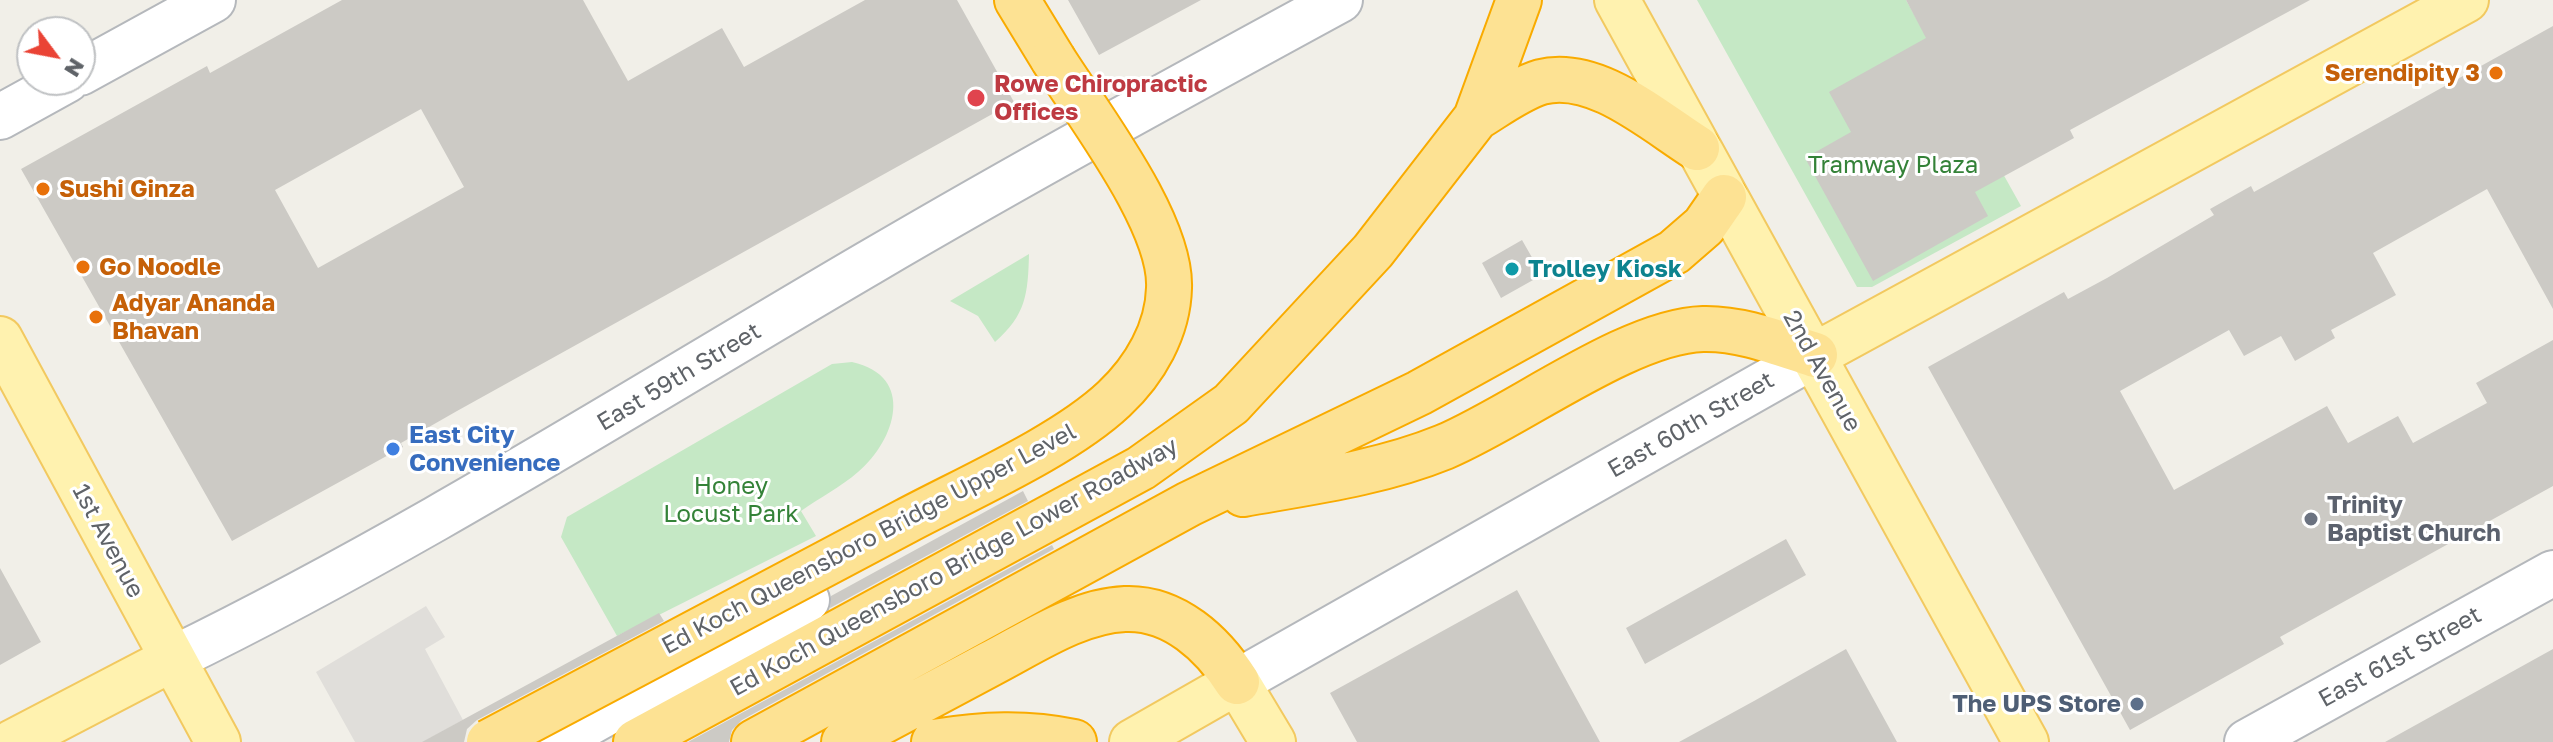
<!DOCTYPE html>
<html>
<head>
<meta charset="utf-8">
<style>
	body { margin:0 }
	#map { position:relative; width:2553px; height:742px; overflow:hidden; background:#f1efe8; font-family:"Golos Text",sans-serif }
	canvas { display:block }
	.north { position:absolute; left:16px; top:16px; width:80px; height:80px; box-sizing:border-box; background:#fff; border:2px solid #bfc1c3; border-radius:50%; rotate:122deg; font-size:22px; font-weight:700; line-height:32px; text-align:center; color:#5f6368 }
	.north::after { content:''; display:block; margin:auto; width:28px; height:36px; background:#ea4335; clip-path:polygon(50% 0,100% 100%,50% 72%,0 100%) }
</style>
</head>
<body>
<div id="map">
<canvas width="2553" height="742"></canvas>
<div class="north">N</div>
</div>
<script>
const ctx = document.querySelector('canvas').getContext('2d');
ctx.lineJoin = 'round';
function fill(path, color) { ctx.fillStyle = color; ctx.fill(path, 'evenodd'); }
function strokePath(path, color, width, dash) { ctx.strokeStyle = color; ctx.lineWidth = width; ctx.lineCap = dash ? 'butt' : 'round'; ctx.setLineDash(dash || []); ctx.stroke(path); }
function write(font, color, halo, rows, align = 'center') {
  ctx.font = font + ' "Golos Text",sans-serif'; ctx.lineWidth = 6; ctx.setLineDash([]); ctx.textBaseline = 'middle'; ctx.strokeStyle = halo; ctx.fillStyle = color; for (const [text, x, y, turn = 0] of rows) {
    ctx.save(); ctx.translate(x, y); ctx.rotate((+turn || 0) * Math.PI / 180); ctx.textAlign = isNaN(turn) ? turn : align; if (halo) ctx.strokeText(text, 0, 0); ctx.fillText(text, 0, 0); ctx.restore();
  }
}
const industrial = new Path2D(`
	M426 606 445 637 425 649 463 720 423 742H355L316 672Z`);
const green = new Path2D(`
	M1697 0H1906L2021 206 1872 287H1857Z
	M1029 254C1028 294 1026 315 995 342L978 316 950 301Z
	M852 362C916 376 896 440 858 472 841 487 819 498 801 511L816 536 617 636 561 537 567 517 832 364Z`);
const building = new Path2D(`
	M342 0H583L628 81 722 28 744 67 865 0H957L1014 102 457 411 401 443 403 447 232 541 21 169 207 66 210 73ZM421 109 464 187 318 268 275 190Z
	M1068 0H1201L1099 55Z
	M1906 0H2310L2070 130 2074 138 1975 192 1988 216 1873 281 1805 158 1851 132 1829 92 1926 38Z
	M2553 26V309L2487 189 2373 253 2396 295 2331 330 2335 338 2295 361 2281 336 2244 356 2229 330 2120 391 2174 490 2327 406 2348 443 2398 416 2413 443 2487 403 2476 383 2553 340V486L2280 637 2284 644 2130 730 1928 367 2064 292 2068 299 2107 278 2214 215 2210 209 2251 186 2254 192Z
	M1522 240 1542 275 1501 298 1482 263Z
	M1023 491 1028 501 830 608 831 596Z
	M1786 539 1806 575 1645 664 1626 628Z
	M1052 545 1054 549 742 720 732 730 729 742H688Z
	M0 568 41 642 0 665Z
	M1517 590 1600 742H1357L1330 693Z
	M659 613 664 621 477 720 467 729 464 742H422Z
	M1846 649 1897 742H1679L1754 701Z
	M2553 649V742H2385L2479 690Z`);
const minor = new Path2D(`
	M80 73 213 0
	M0 117 67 80
	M172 659C412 542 638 398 869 263 1024 172 1182 86 1340 0
	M1237 682 1815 355
	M555 742 807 600
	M2247 742 2553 573`);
const major = new Path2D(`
	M1617 0 2026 742
	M0 339 218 742
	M1815 355 2466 0
	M13 742 172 659
	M1132 742 1237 682 1273 742`);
const highway = new Path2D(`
	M1017 0 1053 59
	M1476 118C1496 106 1518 89 1541 82 1595 68 1654 121 1697 148
	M1243 494C1311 482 1380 473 1444 447 1516 417 1628 331 1703 329 1741 328 1778 343 1815 355
	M636 742 1141 468 1231 404 1373 251 1476 118 1519 0
	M754 742 1189 504 1419 393 1674 252 1704 226 1724 197
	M844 742C893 716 942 690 990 664 1031 643 1077 611 1125 609 1174 607 1213 644 1237 682
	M934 742C983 734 1026 732 1074 742`);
const highwayBridge = new Path2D(`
	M489 742C628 668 767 595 906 521 968 488 1064 446 1114 399 1145 370 1168 330 1169 288 1172 223 1089 116 1053 59`);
const markers = [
	[2496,73,8,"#e8710a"],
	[976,98,10,"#e0444e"],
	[43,189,8,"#e8710a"],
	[83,267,8,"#e8710a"],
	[1512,269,8,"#0f9aa8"],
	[96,317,8,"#e8710a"],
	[393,449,8,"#3f7fe0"],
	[2311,519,8,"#6b7280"],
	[2137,704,8,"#5c6f8a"]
];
const foodNames = [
	["Serendipity 3",2480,73,"right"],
	["Sushi Ginza",59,189],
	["Go Noodle",99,267],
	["Adyar Ananda",112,303],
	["Bhavan",112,331]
];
const healthNames = [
	["Rowe Chiropractic",994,84],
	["Offices",994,112]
];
const parkNames = [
	["Tramway Plaza",1893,165],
	["Honey",731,486],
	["Locust Park",731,514]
];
const cultureNames = [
	["Trolley Kiosk",1528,269]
];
const streetNames = [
	["2nd Avenue",1822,371,61],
	["East 59th Street",679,377,-31],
	["East 60th Street",1691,425,-30],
	["Ed Koch Queensboro Bridge Upper Level",869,539,-28],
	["1st Avenue",108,541,62],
	["Ed Koch Queensboro Bridge Lower Roadway",954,567,-29],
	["East 61st Street",2400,657,-29]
];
const shopNames = [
	["East City",409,435],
	["Convenience",409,463]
];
const worshipNames = [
	["Trinity",2327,505],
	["Baptist Church",2327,533]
];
const serviceNames = [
	["The UPS Store",2121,704]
];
fill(industrial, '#e0deda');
fill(green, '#c5e8c5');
fill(building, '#cccac5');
strokePath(minor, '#b5b8bc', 48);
strokePath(major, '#f2c960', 48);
strokePath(highway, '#f9ab00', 48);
strokePath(minor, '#fff', 44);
strokePath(major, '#fff2af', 44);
strokePath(highway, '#fde293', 44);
strokePath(highwayBridge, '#f9ab00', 48, []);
strokePath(highwayBridge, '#fde293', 44);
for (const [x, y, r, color] of markers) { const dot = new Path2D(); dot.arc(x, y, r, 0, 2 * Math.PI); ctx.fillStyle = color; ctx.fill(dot); strokePath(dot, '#fff', 3); }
write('bold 24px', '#c56008', '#fff', foodNames, 'left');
write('bold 24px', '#be3a42', '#fff', healthNames, 'left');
write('24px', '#348238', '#fff', parkNames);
write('bold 24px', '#0d838f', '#fff', cultureNames, 'left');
write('24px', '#5f6368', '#fff', streetNames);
write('bold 24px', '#366cbe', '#fff', shopNames, 'left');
write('bold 24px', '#5b616d', '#fff', worshipNames, 'left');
write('bold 24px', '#4e5e75', '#fff', serviceNames, 'right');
</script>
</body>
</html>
